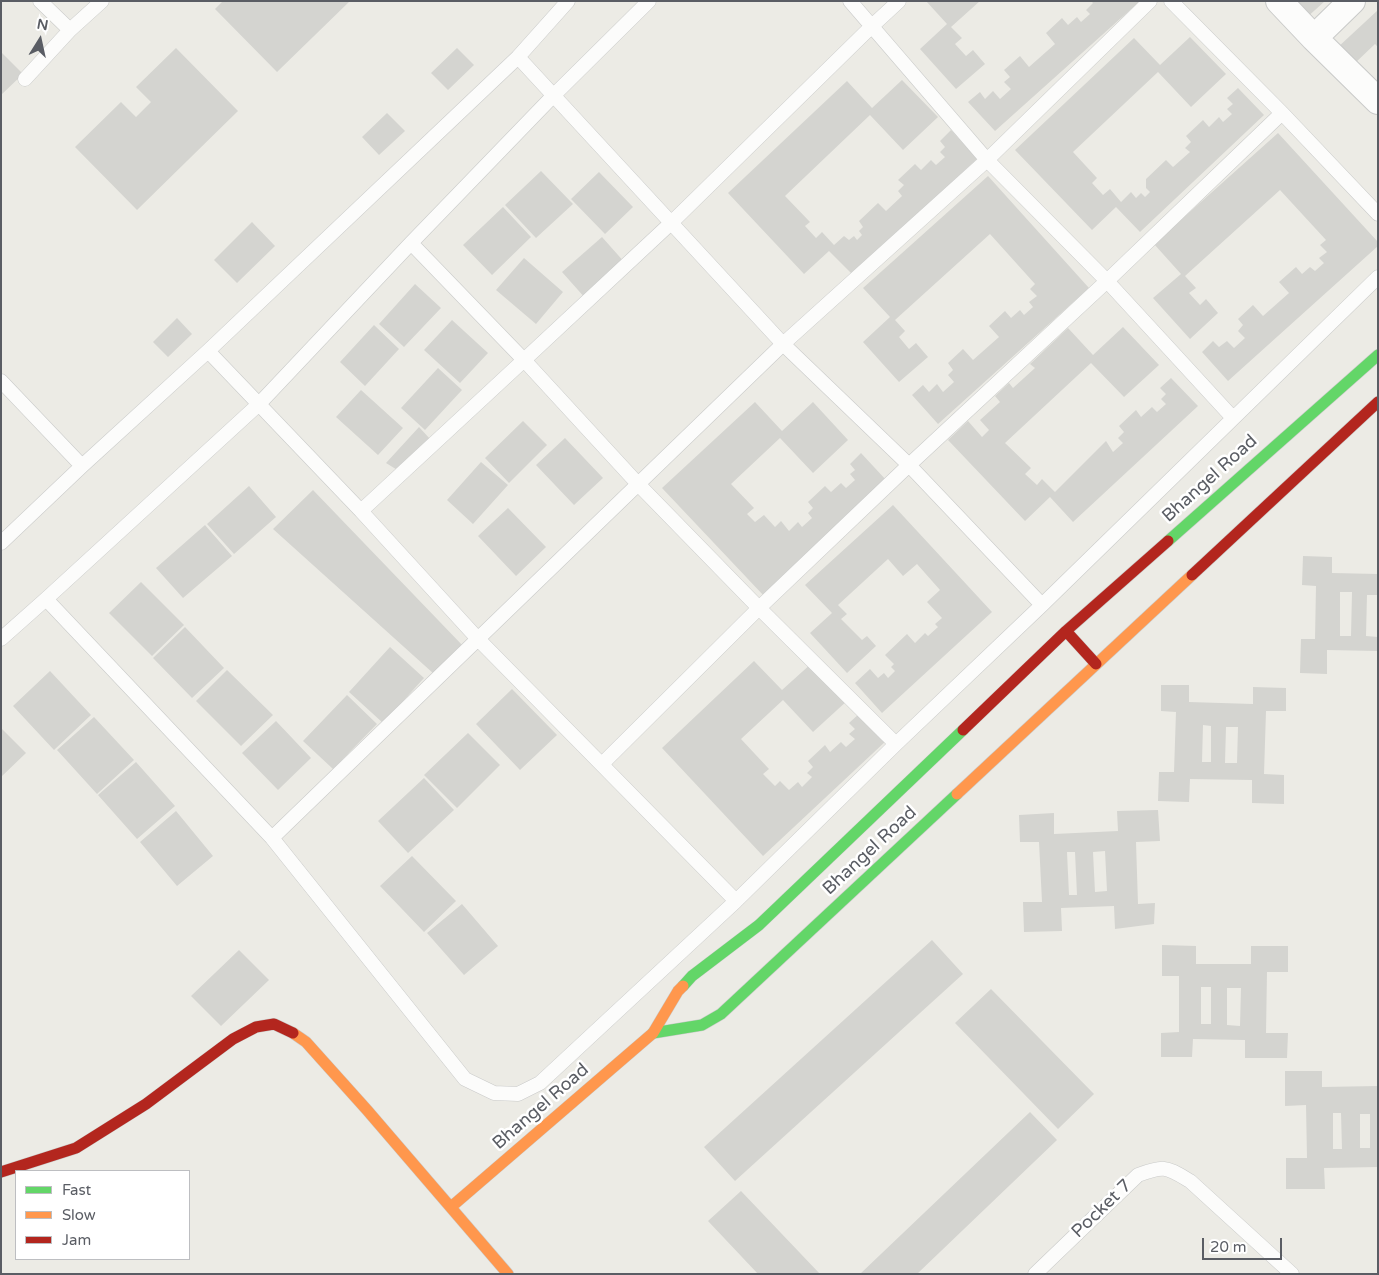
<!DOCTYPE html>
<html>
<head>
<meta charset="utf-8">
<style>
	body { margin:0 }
	#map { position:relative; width:1379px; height:1275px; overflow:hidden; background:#ecebe5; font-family:"Varela Round",sans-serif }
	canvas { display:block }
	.frame { position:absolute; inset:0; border:2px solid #5a5d64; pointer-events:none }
	.legend { position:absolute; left:15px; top:1170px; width:175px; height:90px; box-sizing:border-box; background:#fff; border:1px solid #bdbec1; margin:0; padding:6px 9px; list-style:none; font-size:15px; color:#5a5d64 }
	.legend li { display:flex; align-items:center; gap:10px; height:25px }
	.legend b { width:25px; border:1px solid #bdbec1 }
	.north { position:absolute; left:15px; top:15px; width:50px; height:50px; -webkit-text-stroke:4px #fff; paint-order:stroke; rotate:10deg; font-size:14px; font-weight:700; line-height:20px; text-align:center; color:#5a5d64 }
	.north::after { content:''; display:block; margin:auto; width:18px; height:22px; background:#5a5d64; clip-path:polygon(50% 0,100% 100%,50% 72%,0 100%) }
	.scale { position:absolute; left:1202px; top:1238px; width:80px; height:22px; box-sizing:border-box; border:2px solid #5a5d64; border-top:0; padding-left:6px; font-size:15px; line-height:18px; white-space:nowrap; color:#5a5d64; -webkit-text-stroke:4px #fff; paint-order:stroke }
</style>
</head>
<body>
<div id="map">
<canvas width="1379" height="1275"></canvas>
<div class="frame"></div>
<ul class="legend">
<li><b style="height:6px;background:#63d668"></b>Fast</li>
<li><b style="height:6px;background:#ff974d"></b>Slow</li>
<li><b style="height:6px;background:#b3261e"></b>Jam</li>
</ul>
<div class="north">N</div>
<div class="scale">20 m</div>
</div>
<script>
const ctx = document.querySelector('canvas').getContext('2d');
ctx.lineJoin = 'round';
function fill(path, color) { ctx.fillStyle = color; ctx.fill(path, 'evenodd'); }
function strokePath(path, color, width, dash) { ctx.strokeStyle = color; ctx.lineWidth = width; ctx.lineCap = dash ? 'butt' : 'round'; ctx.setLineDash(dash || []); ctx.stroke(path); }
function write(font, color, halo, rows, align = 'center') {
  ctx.font = font + ' "Varela Round",sans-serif'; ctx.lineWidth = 5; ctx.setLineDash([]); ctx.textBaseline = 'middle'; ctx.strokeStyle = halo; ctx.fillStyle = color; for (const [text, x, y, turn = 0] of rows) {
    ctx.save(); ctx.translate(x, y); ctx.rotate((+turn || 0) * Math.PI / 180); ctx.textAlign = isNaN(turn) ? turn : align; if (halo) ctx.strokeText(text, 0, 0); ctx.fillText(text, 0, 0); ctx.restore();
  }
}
const building = new Path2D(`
	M223 1H350L277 72 215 9Z
	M926 1H980L951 27 962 38 955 44 966 56 973 50 985 64 956 89 920 49 947 24Z
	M1091 1H1140L995 131 968 102 980 92 985 99 993 91 1000 99 1011 89 1004 82 1010 77 1004 70 1020 56 1029 67 1055 44 1046 33 1062 18 1068 25 1077 17 1081 22 1090 14 1086 10 1093 3Z
	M1286 1H1325L1304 20Z
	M1378 10V47L1375 44 1353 65 1337 48Z
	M1190 37 1226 74 1191 107 1158 72 1073 152 1097 178 1092 183 1103 195 1110 189 1121 202 1131 192 1136 198 1141 193 1145 197 1150 192 1146 188V179L1166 160 1173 167 1190 152 1185 148 1191 142 1186 136 1203 120 1209 127 1219 117 1223 122 1232 114 1227 109 1233 104 1227 98 1238 88 1264 115 1140 232 1116 207 1092 230 1015 150 1134 38 1160 65Z
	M176 48 238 111 137 210 75 147 121 102 136 117 151 102 136 87Z
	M457 48 474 65 448 90 431 73Z
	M1 52 23 74 1 95Z
	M902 80 938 117 903 150 870 115 785 196 810 222 805 226 816 238 822 232 834 245 844 236 849 240 854 236 857 240 862 235 859 231 863 227 859 221 878 203 886 211 902 196 898 191 904 185 898 180 915 164 921 170 931 160 936 165 945 157 940 152 945 147 940 141 951 130 977 159 853 275 829 251 804 274 728 193 847 81 872 108Z
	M387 113 405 131 379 155 362 137Z
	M1278 133 1378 242V246L1228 381 1202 352 1213 341 1219 347 1227 341 1234 348 1245 338 1238 331 1243 325 1238 319 1253 305 1263 316 1289 293 1279 282 1296 267 1302 274 1310 267 1315 271 1324 263 1319 258 1327 252 1320 245 1326 240 1280 190 1185 276 1196 288 1189 293 1200 305 1206 299 1218 313 1190 339 1153 298 1181 274 1154 244Z
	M541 171 573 204 536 238 505 205Z
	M599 172 633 207 605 234 571 199Z
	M988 176 1089 288 938 424 912 395 923 385 929 392 937 384 943 392 954 382 948 375 953 370 948 363 963 349 973 360 999 337 989 326 1005 311 1011 318 1020 310 1024 315 1033 307 1029 302 1037 296 1030 289 1035 284 990 234 895 320 905 331 899 337 909 349 916 343 928 357 899 382 863 342 890 317 863 288Z
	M503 207 531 237 492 275 463 245Z
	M252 222 275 246 237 283 214 260Z
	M602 237 626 264 586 299 562 272Z
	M524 258 563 292 536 324 496 290Z
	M415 284 441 308 404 347 379 324Z
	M177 318 192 334 168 357 153 342Z
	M452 320 488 353 460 383 424 350Z
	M374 325 399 349 365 386 340 362Z
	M1123 327 1159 365 1124 397 1091 363 1005 443 1031 468 1025 474 1037 485 1042 479 1055 492 1106 441 1113 452 1123 443 1118 438 1124 432 1119 426 1136 410 1141 417 1152 407 1157 412 1166 404 1161 399 1166 394 1160 388 1171 378 1198 406 1073 522 1050 497 1025 521 948 440 968 421 982 437 989 430 980 420 1000 402 995 396 1009 383 1013 388 1035 368 1030 364 1068 328 1093 355Z
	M438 368 462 390 425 430 401 408Z
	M361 390 403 428 378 455 336 417Z
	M755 402 782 431 813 402 848 440 813 473 780 438 731 484 754 508 747 514 755 522 764 515 775 527 781 521 789 531 798 522 802 527 812 518 808 513 813 508 808 502 825 486 831 492 841 483 846 488 855 480 850 474 855 470 850 464 861 453 887 481 764 596 662 488Z
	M523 421 547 445 509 483 485 458Z
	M419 427 431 440 399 471 386 463Z
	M565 438 603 478 574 505 536 465Z
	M481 462 508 485 473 524 447 500Z
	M249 486 276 517 234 554 207 524Z
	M313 490 464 647 434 674 273 529Z
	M893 505 992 612 882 713 855 683 870 669 878 678 884 673 888 678 895 671 891 667 894 664 885 655 907 634 915 643 925 633 928 636 938 627 935 624 942 618 927 602 940 590 917 564 903 576 888 559 838 605 847 614 841 619 862 640 867 636 876 646 847 673 810 633 832 613 805 585Z
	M508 508 546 547 516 576 478 536Z
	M205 525 232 556 183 598 156 568Z
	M1303 556 1332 557V573L1378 574V595H1367L1366 636 1378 637V651L1327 650V674L1300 673 1301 639H1315L1316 586 1302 585ZM1340 592H1352L1351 636H1340Z
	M141 582 184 625 152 656 109 613Z
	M185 627 224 668 192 698 153 658Z
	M390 647 424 678 383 723 349 692Z
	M754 661 782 690 813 662 848 700 813 732 783 700 741 739 769 769 763 774 775 786 780 781 789 790 798 782 802 787 812 777 807 773 813 767 808 761 825 745 830 752 841 742 846 747 855 739 849 734 855 729 849 723 860 713 887 740 763 856 662 748Z
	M227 670 273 715 241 746 196 701Z
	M50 671 91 715 54 750 13 706Z
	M1161 685H1189V702L1253 704V687L1286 688V711H1266L1264 774 1284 775V804L1252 803V780L1190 779 1189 802 1158 801 1159 772H1174L1176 712 1161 711ZM1203 725 1211 726V762H1202ZM1226 727H1238L1237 763H1225Z
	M512 689 557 735 520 770 476 724Z
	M347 695 377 724 333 769 303 741Z
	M94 717 134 760 97 794 57 750Z
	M276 721 311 758 278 790 242 753Z
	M1 728 26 753 1 777Z
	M468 733 500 765 457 808 424 775Z
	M136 762 175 806 137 839 98 795Z
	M424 778 454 810 408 853 378 821Z
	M1158 810 1160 841 1136 842 1138 904 1155 903 1154 924 1115 929 1114 906 1061 908 1062 931 1024 932 1023 902H1042L1039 842H1020L1019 815 1054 813V834L1118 831 1117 811ZM1105 851 1107 891 1095 892 1093 852ZM1067 852H1075L1077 895H1069Z
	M176 811 213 856 177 886 140 842Z
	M412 856 456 901 424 932 380 886Z
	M462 904 498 946 464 975 427 933Z
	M932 940 963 974 735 1181 704 1147Z
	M1162 945 1196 946V964H1251V946H1288V972H1267L1266 1033H1288L1287 1058H1245V1040L1193 1039 1192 1057H1161V1033L1179 1032V976H1162ZM1201 987H1211V1024H1201ZM1227 988H1241L1240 1026 1227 1025Z
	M239 950 269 980 221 1026 191 996Z
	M991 989 1094 1094 1058 1129 955 1023Z
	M1285 1071H1322V1087L1378 1086V1167L1324 1168 1325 1189H1286V1158H1307L1306 1105 1285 1106ZM1333 1113H1341L1342 1149H1333ZM1360 1114H1370V1148H1360Z
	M1030 1112 1057 1140 917 1274H860Z
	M741 1191 820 1274H758L708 1221Z`);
const lane = new Path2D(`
	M40 1 70 30
	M850 1 987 160 1107 281 1233 418
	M1171 1 1282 113 1378 214
	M518 57 783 344 909 465 1042 605
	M25 79 70 30 102 1
	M411 243 524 360 638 484 759 608 896 744
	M208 351 361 511 478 639 736 901
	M1 381 82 466
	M361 511 524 360 671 223 872 26 899 1
	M1 543 82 466 208 351 518 57 568 1
	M46 599 272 838 465 1079 494 1093 518 1094 540 1083 736 901 896 744 1042 605 1378 277
	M1 639 46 599 259 404 411 243 553 96 649 1
	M602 764 759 608 909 465 1107 281 1282 113
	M272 838 783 344 987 160 1150 1
	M1035 1274 1138 1175C1165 1165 1166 1167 1190 1181L1292 1274`);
const street = new Path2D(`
	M1279 1 1314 38 1378 101
	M1314 38 1352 1`);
const fast = new Path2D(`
	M1168 541 1378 355
	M683 986 692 976 759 925 963 730
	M653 1033 702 1025 721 1014 957 794`);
const slow = new Path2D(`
	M957 794 1192 575
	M293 1033 306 1042 367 1110 508 1274
	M451 1207 653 1033 678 991 683 986`);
const jam = new Path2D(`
	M1192 575 1378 402
	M1066 631 1096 664
	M963 730 1066 631 1168 541
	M1 1172 76 1148 146 1104 233 1039 256 1027 274 1024 293 1033`);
const streetNames = [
	["Bhangel Road",1210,479,-42],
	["Bhangel Road",870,851,-43],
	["Bhangel Road",541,1107,-41],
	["Pocket 7",1102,1209,-44]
];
fill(building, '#d4d4d0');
strokePath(lane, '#c9cac9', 15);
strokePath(street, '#c9cac9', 28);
strokePath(fast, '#c9cac9', 12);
strokePath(slow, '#c9cac9', 12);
strokePath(jam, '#c9cac9', 12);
strokePath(lane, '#fcfcfb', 14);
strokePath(street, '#fcfcfb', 26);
strokePath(fast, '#63d668', 11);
strokePath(slow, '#ff974d', 11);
strokePath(jam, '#b3261e', 11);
write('18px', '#5a5d64', '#fff', streetNames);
</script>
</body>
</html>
